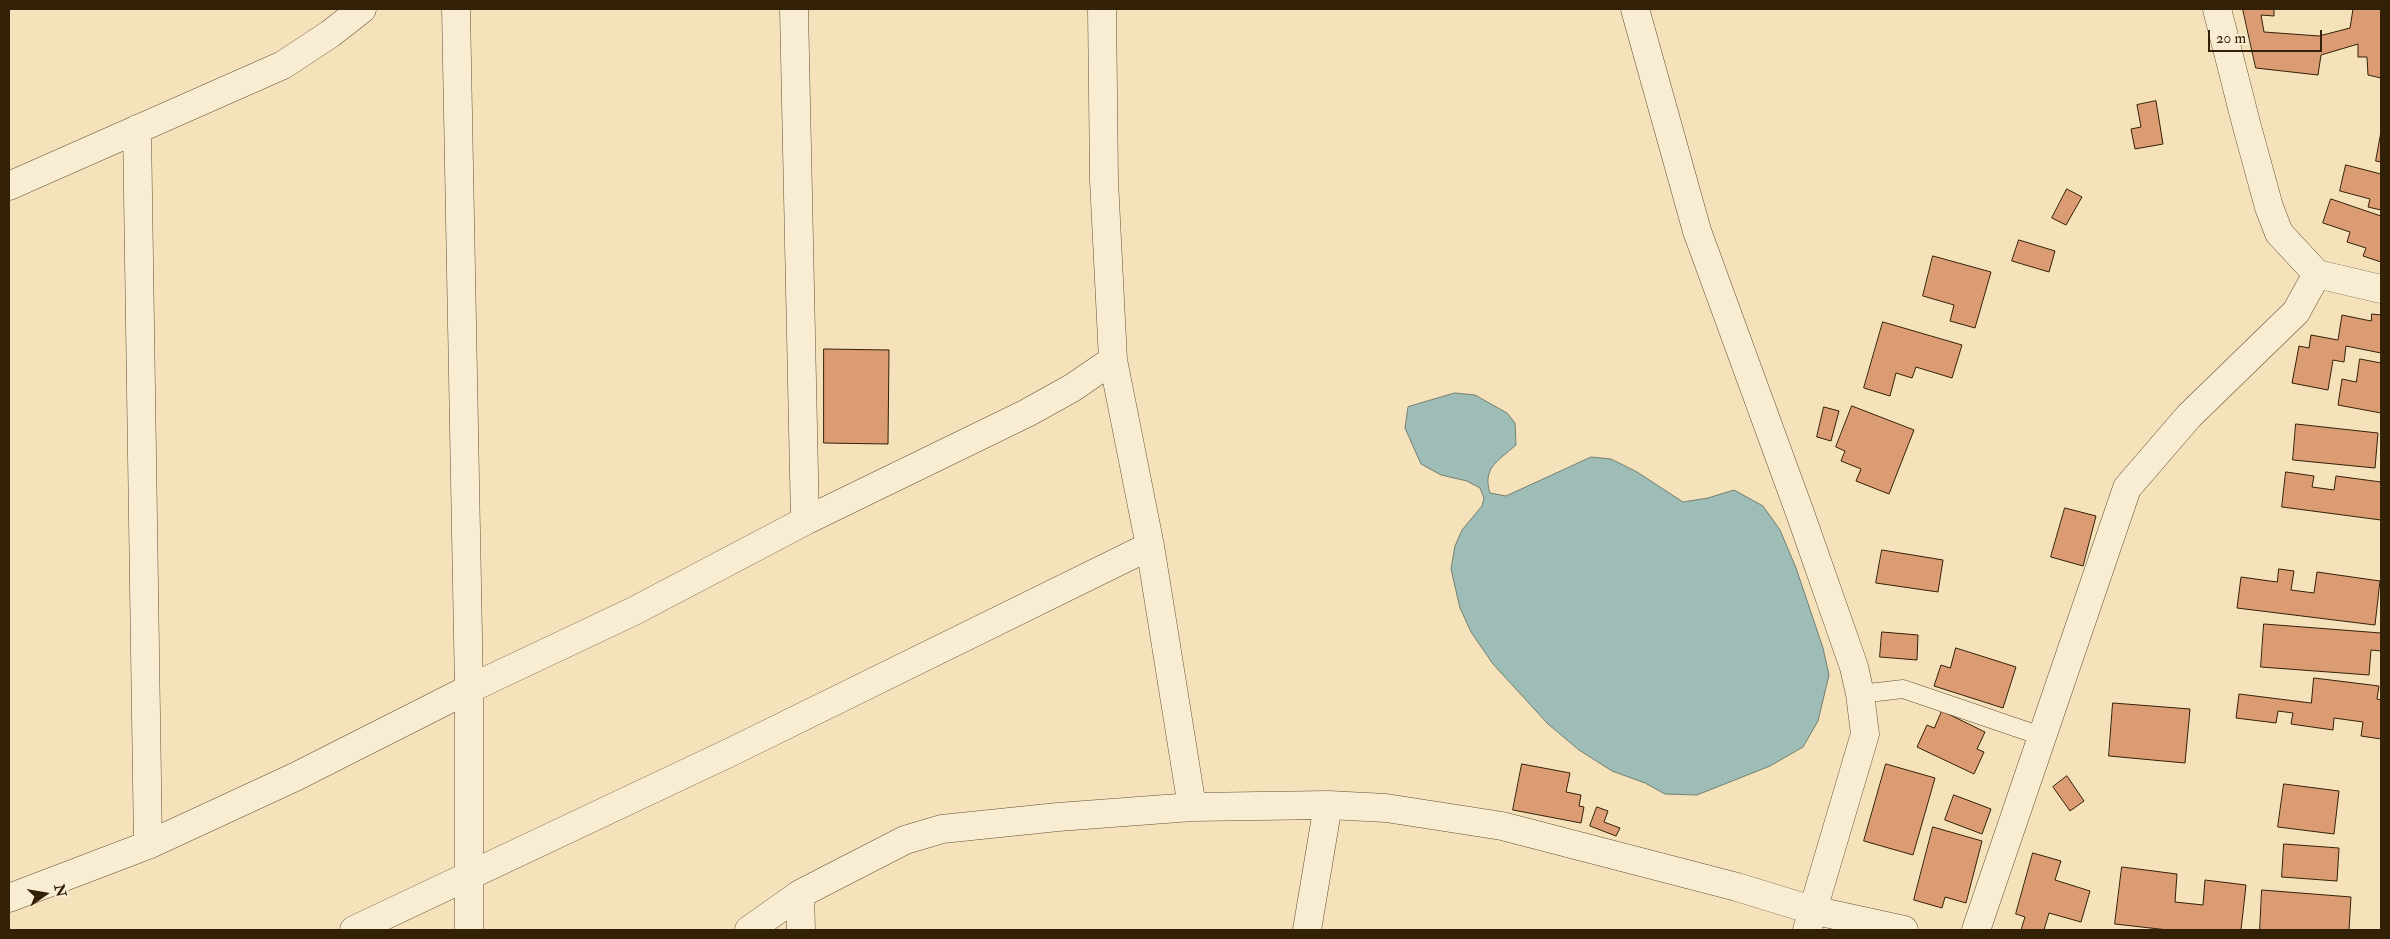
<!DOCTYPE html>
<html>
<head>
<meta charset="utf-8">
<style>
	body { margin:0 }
	#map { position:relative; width:2390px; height:939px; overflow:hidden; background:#f5e2bb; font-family:"IM FELL Double Pica",serif }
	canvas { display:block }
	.frame { position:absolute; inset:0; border:10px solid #322007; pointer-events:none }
	.north { position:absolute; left:20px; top:869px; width:50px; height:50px; -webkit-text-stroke:4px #f8ecd3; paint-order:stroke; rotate:77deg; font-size:14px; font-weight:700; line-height:20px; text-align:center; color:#322007 }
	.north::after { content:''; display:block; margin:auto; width:18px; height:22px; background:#322007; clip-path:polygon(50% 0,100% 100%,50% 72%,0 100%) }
	.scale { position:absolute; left:2208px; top:30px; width:114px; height:22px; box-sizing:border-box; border:2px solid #322007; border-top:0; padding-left:6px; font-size:15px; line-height:18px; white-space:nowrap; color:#322007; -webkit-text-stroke:4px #f8ecd3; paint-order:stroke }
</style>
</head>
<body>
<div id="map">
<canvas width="2390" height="939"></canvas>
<div class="frame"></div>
<div class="north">N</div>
<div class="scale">20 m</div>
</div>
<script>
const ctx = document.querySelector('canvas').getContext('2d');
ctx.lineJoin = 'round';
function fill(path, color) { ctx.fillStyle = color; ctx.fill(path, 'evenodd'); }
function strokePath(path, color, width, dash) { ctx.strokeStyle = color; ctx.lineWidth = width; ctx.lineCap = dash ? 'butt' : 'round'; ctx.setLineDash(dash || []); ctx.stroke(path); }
const water = new Path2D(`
	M1455 393 1475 395 1507 413 1515 423 1516 445C1498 461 1482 468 1490 493L1506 496 1591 457 1611 459 1637 472 1683 502 1708 498 1734 490 1763 506 1780 530 1796 568 1823 648 1829 675 1818 721 1803 747 1770 766 1697 795 1665 794 1645 783 1612 771 1579 750 1548 724 1493 664 1471 632 1460 608 1451 569 1455 546 1462 530 1482 506 1484 498 1480 488 1467 481 1441 475 1421 464 1405 428 1408 407Z`);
const building = new Path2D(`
	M2243 9H2274V16L2261 15 2264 32 2319 36 2350 28 2353 9H2381V78L2368 75 2367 57H2358V44L2321 55 2318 75 2256 68Z
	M2156 101 2163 144 2135 149 2131 129 2141 127 2137 105Z
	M2381 132V162L2376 161Z
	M2346 165 2381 174V210L2368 207 2370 199 2340 191Z
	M2067 189 2082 197 2066 225 2052 218Z
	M2331 199 2381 216V262L2363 256 2366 248 2347 242 2350 232 2323 223Z
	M2019 240 2055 251 2049 272 2012 261Z
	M1933 256 1991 272 1975 328 1950 321 1954 305 1923 296Z
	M2372 314 2381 315V353L2346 346 2344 362 2333 360 2328 390 2292 383 2299 346 2309 348 2311 335 2338 340 2342 315 2371 321Z
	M1883 322 1962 345 1952 378 1916 367 1912 378 1896 373 1890 396 1864 388Z
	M824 349 889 350 888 444 824 443Z
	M2360 359 2381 363V413L2338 405 2342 379 2356 382Z
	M1852 406 1914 430 1889 494 1856 481 1861 469 1841 461 1845 451 1836 447Z
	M1824 407 1839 411 1831 441 1817 437Z
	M2296 424 2378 433 2375 468 2293 460Z
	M2286 472 2314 476 2312 487 2334 490 2336 476 2381 482V520L2282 507Z
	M2065 508 2096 516 2083 566 2051 557Z
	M1882 550 1943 560 1938 592 1876 583Z
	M2279 569 2294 571 2291 590 2314 593 2317 572 2380 581 2375 625 2237 608 2241 577 2277 582Z
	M2264 624 2381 633V651L2371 650 2369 675 2261 667Z
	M1882 632 1918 635 1917 660 1880 657Z
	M1956 648 2016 667 2003 708 1934 686 1941 665 1950 668Z
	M2314 678 2379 686 2377 699 2381 700V739L2361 736 2363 722 2334 718 2333 730 2291 724 2293 713 2278 711 2276 723 2236 718 2239 694 2311 703Z
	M2113 703 2190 709 2185 763 2109 756Z
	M1942 711 1985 732 1977 749 1984 752 1974 774 1917 747 1927 725 1934 728Z
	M1522 764 1570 773 1566 792 1581 795 1579 806 1584 807 1581 823 1513 810Z
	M1886 764 1935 778 1913 855 1864 841Z
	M2067 776 2084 801 2070 811 2053 787Z
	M2284 784 2339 791 2334 834 2278 827Z
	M1954 795 1991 809 1982 834 1945 820Z
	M1597 807 1608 811 1604 822 1620 828 1616 836 1590 826Z
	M1933 827 1982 841 1966 903 1945 897 1942 908 1914 900Z
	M2284 844 2339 848 2337 881 2282 877Z
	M2033 853 2061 861 2055 880 2090 891 2081 922 2049 913 2044 930H2021L2025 917 2016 914Z
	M2122 867 2177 874 2175 902 2203 905 2205 880 2246 885 2241 930H2168L2115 924Z
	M2262 890 2351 897 2349 930H2260Z`);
const service = new Path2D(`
	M1860 694 1903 689 2041 736`);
const minor = new Path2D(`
	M456 9 469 689V930
	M794 9 805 521
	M1635 9 1697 231 1800 513 1854 667 1860 694 1865 734 1807 930
	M2217 9 2246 123 2269 207 2279 233 2317 274 2381 289
	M137 129 148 845
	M9 186 283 65 330 34 362 9
	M1113 360 1150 546 1192 807
	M800 894 801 930
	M9 898 148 845 295 777 469 689 634 611 805 521 1027 413 1072 388 1113 360 1104 180 1102 9
	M354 930 733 751 1150 546
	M749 930 800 894 905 840 942 829 1058 817 1192 807 1328 805 1386 808 1502 826 1737 887 1812 910 1904 930
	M1307 930 1328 805
	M1976 930 2127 488 2189 416 2296 312 2317 274`);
fill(water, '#9dbdb6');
strokePath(water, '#727e70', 1);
fill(building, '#db9c73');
strokePath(building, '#322007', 1);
strokePath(service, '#635034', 19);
strokePath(minor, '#635034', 29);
strokePath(service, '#f8ecd3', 18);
strokePath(minor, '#f8ecd3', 28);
</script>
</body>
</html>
